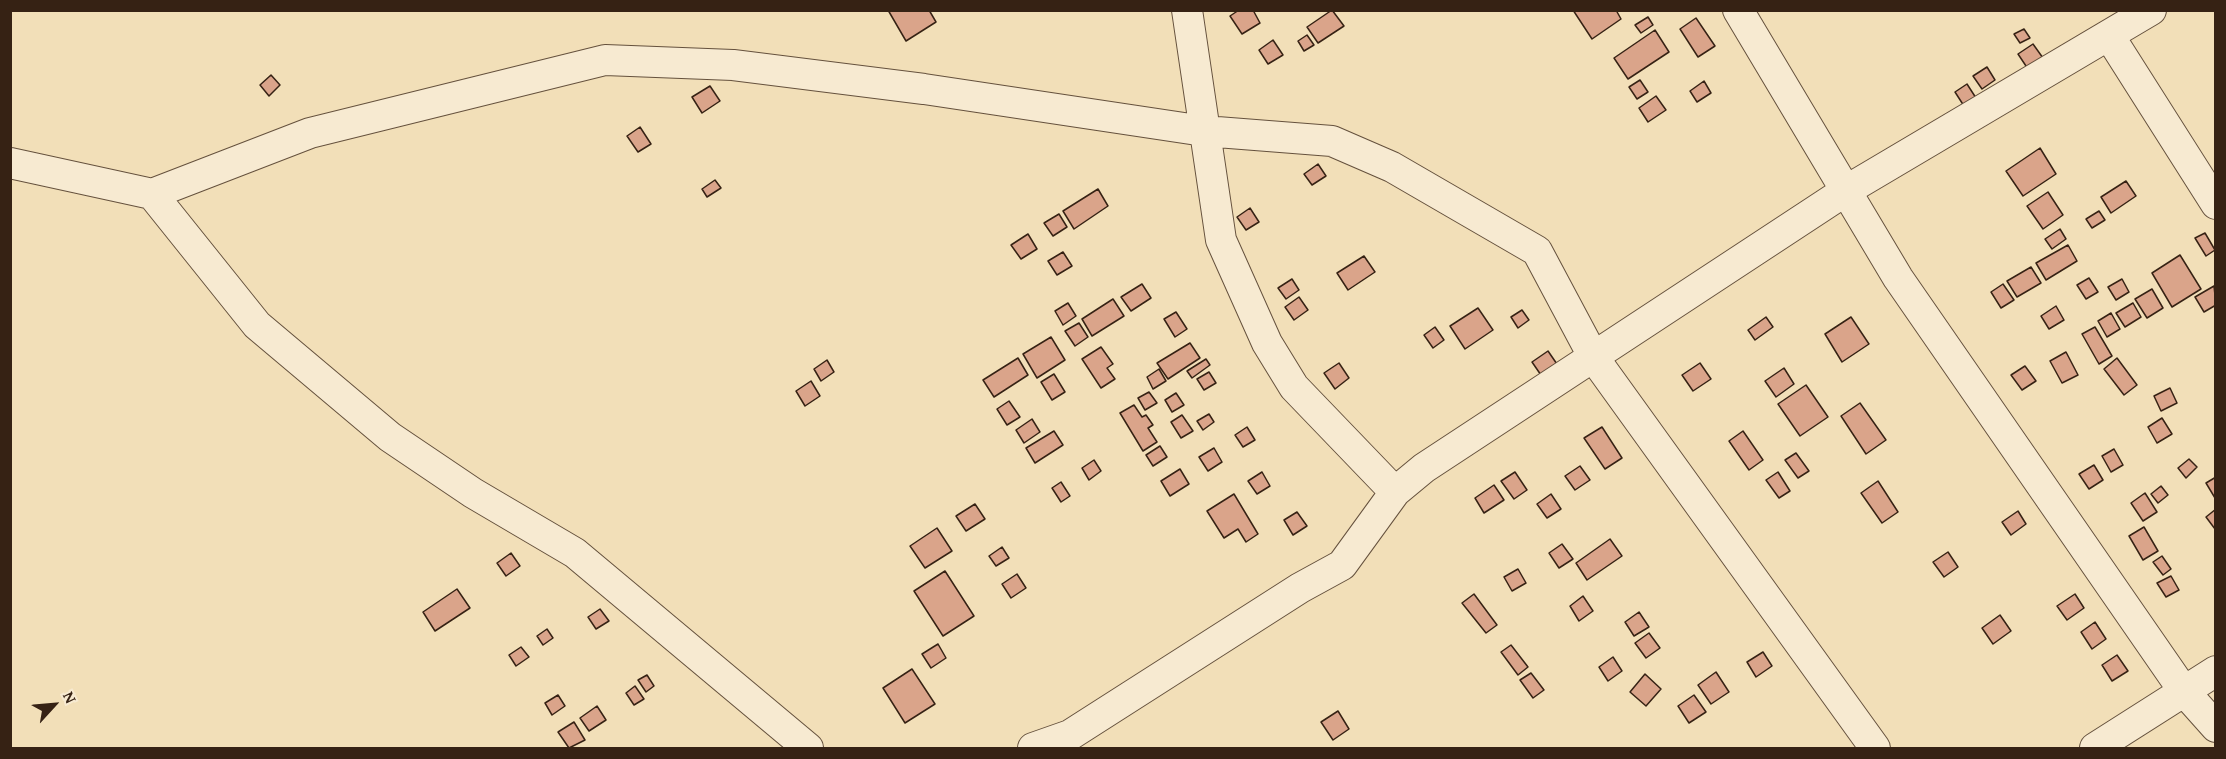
<!DOCTYPE html>
<html>
<head>
<meta charset="utf-8">
<style>
	body { margin:0 }
	#map { position:relative; width:2226px; height:759px; overflow:hidden; background:#f2dfb8; font-family:"Gentium Book Plus",serif }
	canvas { display:block }
	.frame { position:absolute; inset:0; border:12px solid #362214; pointer-events:none }
	.north { position:absolute; left:24px; top:675px; width:60px; height:60px; -webkit-text-stroke:4px #f7ead1; paint-order:stroke; rotate:64deg; font-size:16px; font-weight:700; line-height:24px; text-align:center; color:#362214 }
	.north::after { content:''; display:block; margin:auto; width:21px; height:27px; background:#362214; clip-path:polygon(50% 0,100% 100%,50% 72%,0 100%) }
</style>
</head>
<body>
<div id="map">
<canvas width="2226" height="759"></canvas>
<div class="frame"></div>
<div class="north">N</div>
</div>
<script>
const ctx = document.querySelector('canvas').getContext('2d');
ctx.lineJoin = 'round';
function fill(path, color) { ctx.fillStyle = color; ctx.fill(path, 'evenodd'); }
function strokePath(path, color, width, dash) { ctx.strokeStyle = color; ctx.lineWidth = width; ctx.lineCap = dash ? 'butt' : 'round'; ctx.setLineDash(dash || []); ctx.stroke(path); }
const building = new Path2D(`
	M888 10H929L936 22 906 41Z
	M1239 10H1253L1260 23 1242 34 1230 16Z
	M1332 10 1344 26 1318 43 1307 27Z
	M1573 10H1616L1621 19 1592 39Z
	M1648 17 1653 25 1641 33 1635 25Z
	M1696 18 1715 46 1698 57 1680 29Z
	M2024 29 2030 38 2020 43 2014 34Z
	M1655 30 1669 52 1628 79 1614 58Z
	M1307 35 1314 45 1304 51 1298 41Z
	M1273 40 1283 55 1268 64 1259 50Z
	M2033 44 2043 58 2028 69 2018 54Z
	M1987 67 1995 80 1982 89 1973 76Z
	M271 75 280 85 269 96 260 85Z
	M1640 80 1648 92 1637 99 1629 87Z
	M1704 81 1711 93 1697 102 1690 91Z
	M1967 84 1976 98 1964 106 1955 92Z
	M710 86 720 101 702 113 692 97Z
	M1656 96 1666 110 1648 122 1639 108Z
	M640 127 651 144 638 152 627 136Z
	M2040 148 2056 174 2023 196 2006 171Z
	M1318 164 1326 176 1312 185 1304 174Z
	M715 180 721 188 707 197 702 189Z
	M2126 181 2136 196 2111 213 2101 197Z
	M1098 189 1108 206 1074 229 1063 211Z
	M2048 192 2063 215 2043 229 2027 206Z
	M1250 208 1259 222 1246 230 1237 217Z
	M2099 211 2105 220 2092 228 2086 219Z
	M1059 214 1067 227 1053 236 1044 223Z
	M2060 229 2066 239 2052 249 2045 239Z
	M2205 233 2215 250 2206 256 2195 238Z
	M1028 234 1037 249 1021 259 1011 245Z
	M2068 245 2077 261 2046 280 2036 263Z
	M1063 252 1072 266 1057 275 1048 261Z
	M2180 255 2201 289 2172 307 2152 273Z
	M1364 256 1375 272 1348 290 1337 273Z
	M2031 267 2041 283 2017 297 2007 281Z
	M2089 278 2098 292 2086 299 2077 285Z
	M1292 279 1299 290 1286 299 1278 288Z
	M2122 279 2129 292 2116 300 2108 287Z
	M1142 284 1151 298 1131 311 1121 297Z
	M2003 284 2014 300 2001 308 1991 292Z
	M2214 286 2216 305 2204 312 2195 297Z
	M2152 289 2163 308 2147 318 2135 299Z
	M1299 297 1308 310 1294 320 1285 307Z
	M1113 299 1124 316 1092 336 1082 319Z
	M1068 303 1076 316 1063 325 1055 311Z
	M2133 303 2141 317 2125 327 2116 313Z
	M2056 306 2064 320 2049 329 2041 316Z
	M1478 308 1493 330 1465 349 1450 326Z
	M1522 310 1529 320 1518 328 1511 317Z
	M1176 312 1187 329 1175 337 1164 319Z
	M2111 313 2120 329 2107 337 2098 321Z
	M1766 317 1773 327 1755 340 1748 330Z
	M1851 317 1869 344 1842 362 1825 334Z
	M1079 323 1088 337 1075 346 1065 331Z
	M1435 327 1444 340 1433 348 1424 335Z
	M2095 327 2112 356 2099 364 2082 334Z
	M1051 337 1065 360 1037 378 1023 354Z
	M1190 343 1200 358 1168 379 1157 363Z
	M1101 347 1113 364 1107 368 1115 379 1101 388 1082 359Z
	M1548 351 1559 367 1543 378 1532 362Z
	M2066 352 2078 375 2062 383 2050 361Z
	M1018 358 1028 375 994 397 983 380Z
	M2117 358 2137 385 2124 395 2104 369Z
	M1206 359 1210 365 1192 378 1187 371Z
	M827 360 834 372 821 381 814 369Z
	M1339 363 1349 378 1335 389 1324 373Z
	M1700 363 1711 379 1693 391 1682 375Z
	M2025 366 2036 381 2022 390 2011 375Z
	M1784 368 1794 384 1776 397 1765 381Z
	M1159 369 1166 381 1153 389 1147 377Z
	M1209 372 1216 383 1204 390 1197 379Z
	M1054 374 1065 392 1052 400 1041 382Z
	M811 381 820 396 805 406 796 391Z
	M1806 385 1828 417 1800 436 1778 404Z
	M2170 388 2177 403 2161 411 2154 396Z
	M1149 392 1157 403 1145 410 1138 398Z
	M1176 393 1184 405 1172 412 1165 400Z
	M1009 401 1020 417 1007 425 997 409Z
	M1860 403 1886 440 1866 454 1841 416Z
	M1134 405 1142 417 1146 415 1153 425 1148 428 1157 442 1143 451 1120 413Z
	M1209 414 1214 422 1203 430 1197 421Z
	M1182 415 1193 431 1181 438 1171 422Z
	M2162 418 2172 434 2157 443 2148 427Z
	M1032 419 1040 432 1024 443 1016 430Z
	M1247 427 1255 440 1243 447 1235 435Z
	M1602 427 1622 458 1605 469 1584 438Z
	M1054 431 1063 445 1035 463 1026 448Z
	M1743 431 1763 460 1749 470 1729 441Z
	M1160 446 1167 457 1153 466 1146 455Z
	M1214 448 1222 462 1208 471 1199 457Z
	M2114 449 2123 465 2111 472 2102 456Z
	M1796 453 1809 471 1798 478 1785 460Z
	M2189 459 2197 467 2186 478 2178 468Z
	M1094 460 1101 471 1089 480 1082 468Z
	M2094 465 2103 480 2089 489 2079 474Z
	M1580 466 1590 480 1575 490 1565 476Z
	M1180 469 1189 484 1170 496 1161 481Z
	M1262 472 1270 486 1257 494 1248 481Z
	M1515 472 1527 490 1514 499 1501 481Z
	M1778 472 1790 491 1779 498 1766 480Z
	M2216 477V498H2215L2206 483Z
	M1878 481 1898 512 1882 523 1861 493Z
	M1061 482 1070 496 1061 502 1052 488Z
	M1494 485 1504 500 1484 513 1475 498Z
	M2161 486 2168 495 2158 503 2151 494Z
	M2145 493 2157 512 2143 521 2131 503Z
	M1234 494 1258 534 1246 542 1238 529 1224 538 1207 511Z
	M1551 494 1561 509 1547 518 1537 504Z
	M975 504 985 519 966 531 956 516Z
	M2216 509V529H2215L2206 517Z
	M2018 511 2026 524 2011 535 2002 522Z
	M1297 512 1307 526 1293 535 1284 520Z
	M2144 527 2158 551 2143 560 2129 536Z
	M937 528 952 551 925 568 910 546Z
	M1610 539 1622 556 1587 580 1576 563Z
	M1562 544 1573 559 1559 568 1549 553Z
	M1002 547 1009 558 996 566 989 556Z
	M1948 552 1958 567 1944 577 1933 562Z
	M511 553 520 566 506 576 497 563Z
	M2162 556 2171 569 2163 575 2153 562Z
	M1518 569 1526 583 1512 591 1504 577Z
	M945 571 974 616 943 636 914 591Z
	M1017 574 1026 588 1011 598 1002 584Z
	M2171 576 2179 590 2166 597 2157 583Z
	M457 589 470 608 435 631 423 612Z
	M1474 594 1497 625 1486 633 1462 603Z
	M2075 594 2084 608 2067 620 2057 606Z
	M1583 596 1593 611 1579 621 1570 606Z
	M600 609 609 621 596 629 588 617Z
	M1639 612 1649 627 1634 636 1625 622Z
	M2000 615 2011 631 1993 644 1982 628Z
	M2095 622 2106 639 2092 649 2081 632Z
	M547 629 553 638 543 645 537 636Z
	M1649 633 1660 648 1646 658 1635 643Z
	M938 644 946 658 931 668 922 654Z
	M1511 645 1528 667 1518 675 1501 652Z
	M521 647 529 657 516 666 509 655Z
	M1763 652 1772 666 1756 677 1747 662Z
	M2117 655 2128 671 2112 681 2102 665Z
	M1613 657 1622 671 1608 681 1599 667Z
	M912 669 935 704 905 723 883 688Z
	M1716 672 1729 692 1711 704 1698 685Z
	M1531 673 1544 690 1533 698 1520 680Z
	M1645 674 1661 689 1646 706 1630 692Z
	M647 675 654 686 646 692 638 680Z
	M635 686 644 699 634 705 626 693Z
	M558 695 565 706 552 715 545 703Z
	M1694 695 1706 712 1689 723 1678 706Z
	M597 706 606 720 589 731 580 718Z
	M1338 711 1349 729 1333 740 1321 722Z
	M574 722 585 740 569 748 558 732Z`);
const minor = new Path2D(`
	M1187 10 1221 240 1267 343 1294 387 1395 492
	M1738 10 1898 278 2183 690 2216 727
	M2110 37 2216 204
	M10 163 152 194 310 133 605 60 733 65 924 89 1204 131 1332 141 1392 167 1537 251 1594 358 1875 748
	M152 194 257 325 390 437 473 493 575 553 808 748
	M1033 748 1070 735 1300 588 1342 565 1395 492 1424 468 1847 190 2151 10
	M2095 748 2216 671`);
fill(building, '#daa48a');
strokePath(building, '#362214', 1.5);
strokePath(minor, '#65513d', 32);
strokePath(minor, '#f7ead1', 30);
</script>
</body>
</html>
